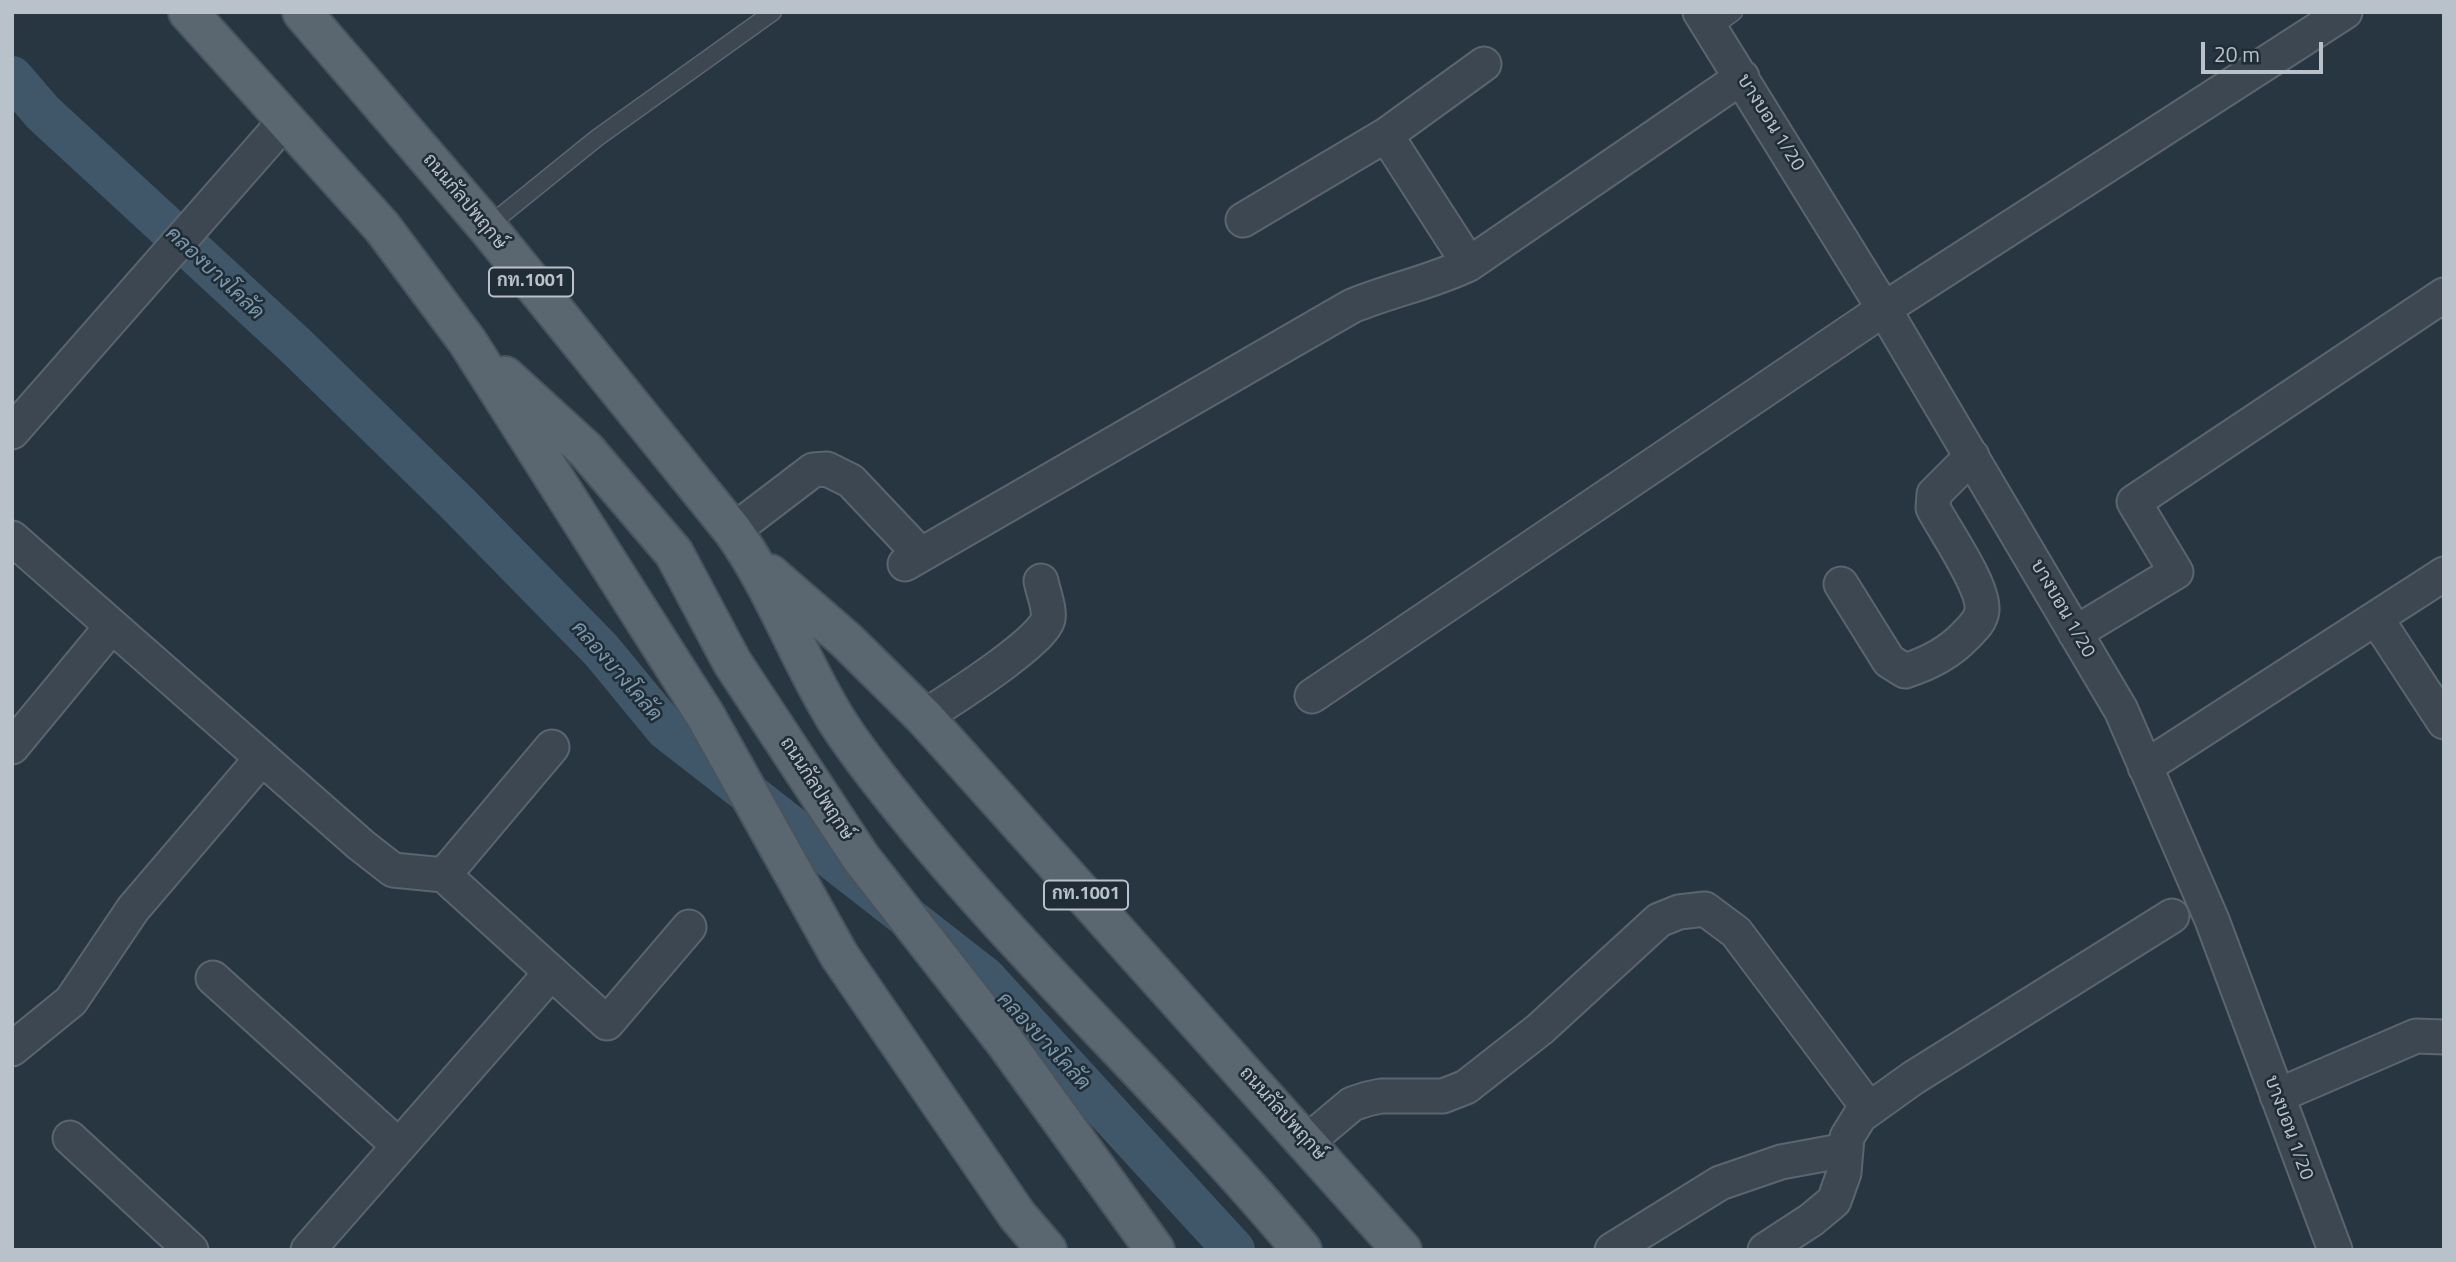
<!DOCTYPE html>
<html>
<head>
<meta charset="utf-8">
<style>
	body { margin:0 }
	#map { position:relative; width:2456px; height:1262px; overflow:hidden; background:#283641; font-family:"Titillium Web",sans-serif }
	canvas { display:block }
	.frame { position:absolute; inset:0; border:14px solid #b9c2cb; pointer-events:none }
	.scale { position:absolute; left:2201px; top:42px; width:122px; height:32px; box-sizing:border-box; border:4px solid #b9c2cb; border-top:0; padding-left:9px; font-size:21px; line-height:24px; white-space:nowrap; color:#b9c2cb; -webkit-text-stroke:5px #202d36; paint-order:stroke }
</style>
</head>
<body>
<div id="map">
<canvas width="2456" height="1262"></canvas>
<div class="frame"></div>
<div class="scale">20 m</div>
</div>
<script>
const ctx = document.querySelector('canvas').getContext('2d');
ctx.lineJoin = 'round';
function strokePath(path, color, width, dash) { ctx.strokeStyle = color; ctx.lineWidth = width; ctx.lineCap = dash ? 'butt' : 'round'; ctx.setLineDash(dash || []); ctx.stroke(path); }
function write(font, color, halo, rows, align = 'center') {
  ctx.font = font + ' "Titillium Web",Sarabun,sans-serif'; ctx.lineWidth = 5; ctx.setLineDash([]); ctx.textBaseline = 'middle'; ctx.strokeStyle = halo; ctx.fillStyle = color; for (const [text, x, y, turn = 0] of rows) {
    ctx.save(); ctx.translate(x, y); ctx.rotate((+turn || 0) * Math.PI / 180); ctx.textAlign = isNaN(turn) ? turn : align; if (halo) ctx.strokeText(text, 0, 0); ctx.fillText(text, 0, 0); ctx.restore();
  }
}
const canal = new Path2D(`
	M12 77 43 113 297 347 457 503 601 650 666 729 984 977 1234 1250`);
const service = new Path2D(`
	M1711 29 1734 12
	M487 227 597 138 773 12`);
const minor = new Path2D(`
	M1700 12 1884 309 2121 710 2212 920 2335 1250
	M1386 135 1484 64
	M1243 220 1386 135 1469 264
	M12 432 286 120
	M733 531 813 470 827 469 851 481 920 554
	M12 538 361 845 393 870 444 875 607 1023 689 927
	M905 564 1352 306C1391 290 1432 282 1469 264L1742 77
	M1841 584 1889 661 1905 671C1927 664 1949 653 1965 636 1973 628 1981 621 1982 610 1984 586 1945 531 1933 508L1934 494 1972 456
	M2376 618 2444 722
	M2075 633 2176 572 2134 502 2444 295
	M1312 696 1884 309 2345 12
	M924 717C947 702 1043 642 1048 619 1050 608 1043 592 1041 581
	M12 747 112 626
	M2145 767 2444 574
	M444 875 552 747
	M213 978 399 1146
	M12 1049 71 1001 133 909 262 758
	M2277 1096 2416 1036 2444 1037
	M70 1138 191 1250
	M1308 1141 1352 1104 1367 1099 1381 1096H1443L1466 1087 1540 1029 1659 920 1679 912 1705 909 1736 932 1869 1109
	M308 1250 550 974
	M1612 1250 1720 1183 1781 1162 1846 1150
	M1765 1250 1811 1220 1834 1201 1844 1173 1847 1137 1860 1116 1913 1078 2172 916`);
const primary = new Path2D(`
	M188 12 382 227 467 341 705 715 839 955 1017 1215 1047 1250
	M302 12 487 227 733 531C775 590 799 660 837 721 855 749 876 776 897 802 1022 959 1173 1095 1302 1250
	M505 376 586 450 674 553 732 662 861 858 1005 1042 1155 1250
	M770 574 846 640 924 717 1402 1250`);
const shields = [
	[531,282,84],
	[1086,895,84]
];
const shieldNames = [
	["กท.1001",531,282],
	["กท.1001",1086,895]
];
const streetNames = [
	["บางบอน 1/20",1770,123,58],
	["ถนนกัลปพฤกษ์",464,202,50],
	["บางบอน 1/20",2062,609,60],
	["ถนนกัลปพฤกษ์",816,789,57],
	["ถนนกัลปพฤกษ์",1282,1114,48],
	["บางบอน 1/20",2288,1128,70]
];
const waterNames = [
	["คลองบางโคลัด",214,274,43],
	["คลองบางโคลัด",616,672,49],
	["คลองบางโคลัด",1043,1042,47]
];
strokePath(canal, '#3f5769', 42);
strokePath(service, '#5a656e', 19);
strokePath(minor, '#5a656e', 37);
strokePath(primary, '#48535d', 42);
strokePath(service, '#3c4751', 16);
strokePath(minor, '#3c4751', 33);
strokePath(primary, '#5a6770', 38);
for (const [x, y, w] of shields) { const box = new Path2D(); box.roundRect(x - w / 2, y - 14.5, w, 29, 5); ctx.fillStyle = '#202d36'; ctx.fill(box); strokePath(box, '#b9c2cb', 2); }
write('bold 18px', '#b9c2cb', null, shieldNames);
write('19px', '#b9c2cb', '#202d36', streetNames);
write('italic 21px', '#7b97ac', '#202d36', waterNames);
</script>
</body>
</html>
